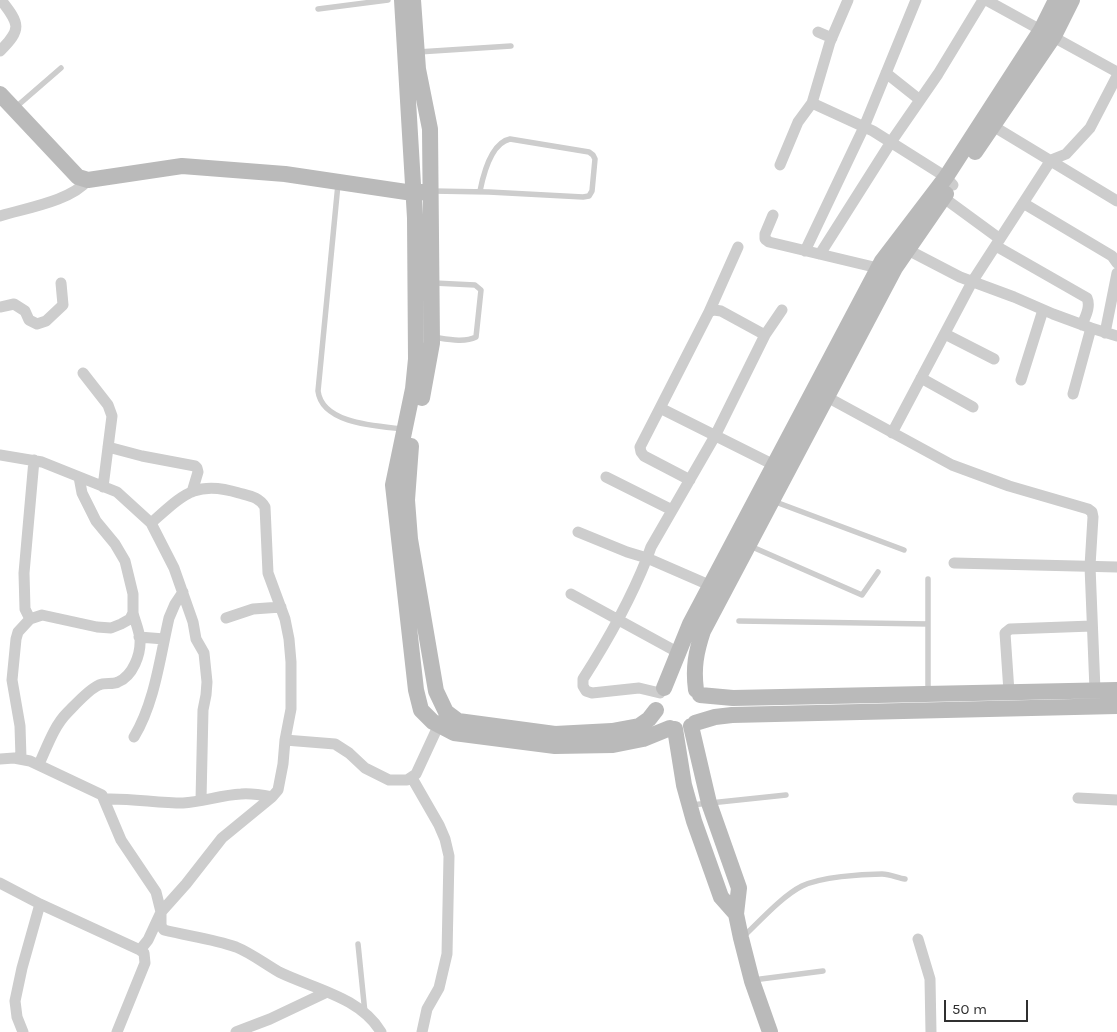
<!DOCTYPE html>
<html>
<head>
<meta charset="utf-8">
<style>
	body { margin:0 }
	#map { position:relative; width:1117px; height:1032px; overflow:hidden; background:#fff; font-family:Karla,sans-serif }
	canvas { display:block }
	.scale { position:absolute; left:944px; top:1000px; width:84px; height:22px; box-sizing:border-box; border:2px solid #303030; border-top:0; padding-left:6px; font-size:15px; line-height:18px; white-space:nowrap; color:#303030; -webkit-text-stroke:4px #fff; paint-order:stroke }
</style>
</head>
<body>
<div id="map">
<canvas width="1117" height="1032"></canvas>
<div class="scale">50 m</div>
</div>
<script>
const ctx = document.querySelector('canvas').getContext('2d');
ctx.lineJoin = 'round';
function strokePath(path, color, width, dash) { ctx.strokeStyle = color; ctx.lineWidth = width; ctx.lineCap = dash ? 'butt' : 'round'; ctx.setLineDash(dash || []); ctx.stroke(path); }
const lane = new Path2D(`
	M318 9 388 0
	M418 52 511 46
	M16 107 61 68
	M338 184 318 391C322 424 377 426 403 429
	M432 191 489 192 583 197 589 196 592 191 595 159 593 155 589 152 510 139C491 143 483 176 480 191
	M433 337C447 339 464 343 476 337L481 290 475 285 434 283
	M773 501 904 550
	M750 546 862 595 878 572
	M739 621 928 624
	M928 692V579
	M691 805 786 795
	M743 937C759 922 782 896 802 886 821 877 861 874 882 874 890 874 898 878 905 879
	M358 944 365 1013
	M753 980 823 971`);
const street = new Path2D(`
	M848 0 830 42 812 103 873 131 946 177 953 185
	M986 0 1117 72
	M818 32 832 38
	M0 51C22 29 20 24 1 0
	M886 73 920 100
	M993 126 1117 201
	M780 165 798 122 812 103
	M944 198 1000 239
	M1023 203 1112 256 1117 263
	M773 215 765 234V239L769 242 878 268
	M0 216C26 208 71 201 88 180
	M996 246 1087 298C1091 307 1085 317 1082 325
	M908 250 960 277 1014 297 1053 314 1091 328 1117 336
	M805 251 864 127 916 0
	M820 254 891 142 938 74 983 0
	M0 307 14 304 25 311 29 320 37 324 46 321 63 305 61 283
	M709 312 738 247
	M1105 333 1117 273
	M945 334 994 359
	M765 335 721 311 714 310 709 312 660 408 774 465
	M83 373 108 405 112 416 103 487
	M921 378 973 407
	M1021 380 1043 310
	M1073 394 1091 328
	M827 397 952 465 1009 486 1088 509 1092 512 1093 517 1090 566 1095 690
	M660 408 640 447 641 452 644 456 690 480
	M892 433 972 282 1051 160 1066 154 1090 128 1117 76
	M108 447 142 456 195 466 197 468 198 472 192 492
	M0 455 42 462 117 492 151 523 174 568 193 622 196 639 204 653 207 682 206 695 203 710 201 800
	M606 477 672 510
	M578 532 627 552 647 558C630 601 608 640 583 679V686L586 691 592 693 639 688 660 693
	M954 563 1117 567
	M716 588 647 558 651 547 715 436 765 335 782 310
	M571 594 679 653
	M226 618 253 609 281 607
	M30 619 25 609 24 573 34 460
	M139 637 164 639
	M1009 692 1005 633 1010 629 1092 626
	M134 737C155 702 160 657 169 618L175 604 183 592
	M285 740 335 744 349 753 365 768 389 780H407L416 774 441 720
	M21 758 20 726 12 680 16 639 18 632 30 619 42 615 97 627 111 628 121 624 130 619 133 613V594L125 561 115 544 96 521 82 493 79 477
	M0 759 14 758 30 761 102 795 121 840 156 892 161 912V926L164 930C188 936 213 939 236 947 251 953 265 964 279 972 314 989 360 997 381 1032
	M39 764C47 747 54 726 67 713 75 705 89 689 99 685 105 682 112 685 118 682 133 676 141 654 140 639 139 630 135 621 133 613
	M412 778 439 825 445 839 449 856 447 954 439 988 427 1009 422 1032
	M1078 798 1117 800
	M105 799C131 798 157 803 183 803 202 802 221 795 241 794 251 793 262 795 272 797
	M0 883 40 904 140 950 144 953 145 963 117 1032
	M918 939 930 979 931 1032
	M140 950 148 940 161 912 186 884 222 838 272 797 278 790 283 764 285 740 291 709V662L289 639 285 619 268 573 265 507C259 497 250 496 239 493 195 479 182 496 151 523
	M23 1032 17 1017 15 1001 22 968 40 904
	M236 1032 270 1019 327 992`);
const secondary = new Path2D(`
	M402 0 415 218 416 359 413 389 393 485 416 690 421 710 433 722 454 733 555 746 613 745 643 739 670 728
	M413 0 418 69 430 129 432 343 422 398
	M0 94 78 177 88 180 182 166 285 174 413 193 422 192
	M975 152 1054 36 1072 0
	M411 446 407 500 410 539 436 691 446 712 458 721 555 734 612 731 639 726 649 719 656 710
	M664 688 690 624 882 261 946 177 1041 30 1056 0
	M696 690C693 668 696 652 703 631L895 268 946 194
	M700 695 733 698 1117 690
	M695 723 715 717 732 715 1117 706
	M691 726 709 803 739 888 736 914 741 938 752 981 770 1032
	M675 729 684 785 694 821 721 897 736 914`);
strokePath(lane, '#cdcdcd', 5.5);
strokePath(street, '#cdcdcd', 11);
strokePath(secondary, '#bababa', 16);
</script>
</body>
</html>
